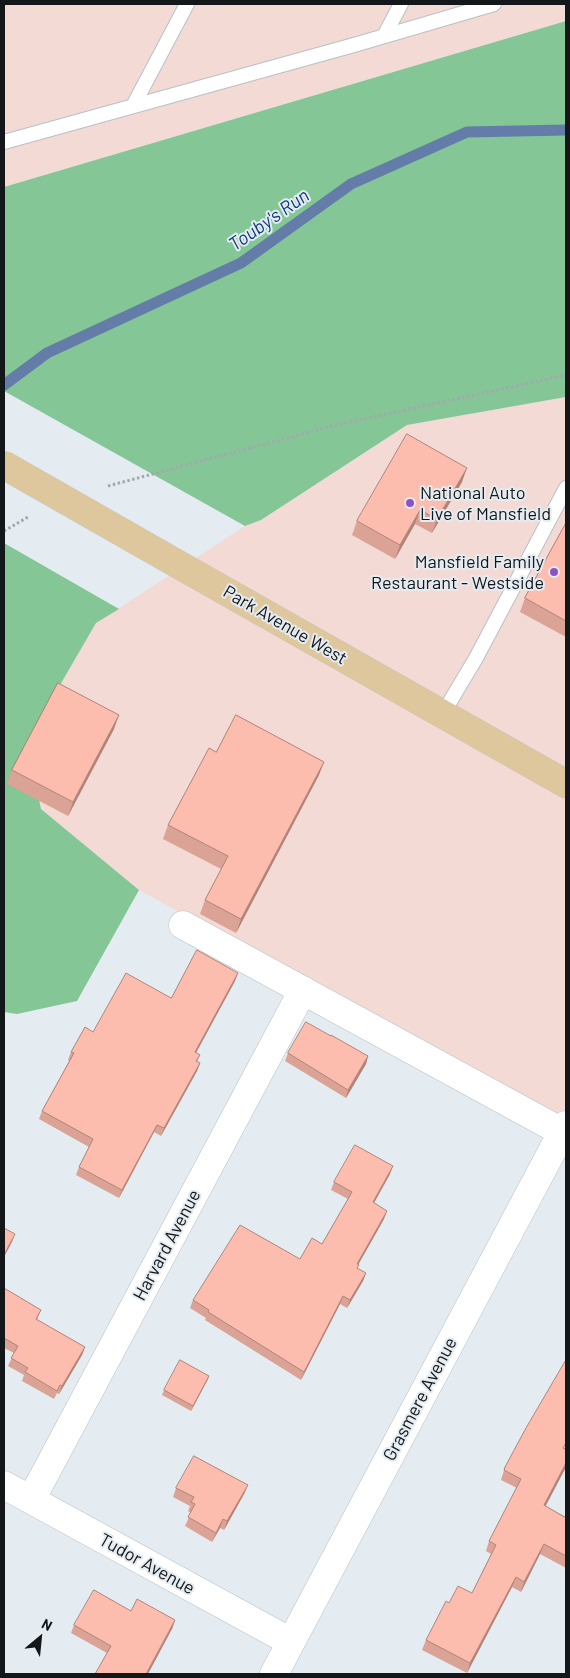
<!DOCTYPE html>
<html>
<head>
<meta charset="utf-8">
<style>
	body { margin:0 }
	#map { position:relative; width:570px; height:1678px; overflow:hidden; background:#e4ecf2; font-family:Barlow,sans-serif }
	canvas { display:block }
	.frame { position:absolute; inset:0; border:5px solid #141719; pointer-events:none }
	.north { position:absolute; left:15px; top:1613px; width:50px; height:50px; -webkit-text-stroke:4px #e4ecf2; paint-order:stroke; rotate:28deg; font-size:14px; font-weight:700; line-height:20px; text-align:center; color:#141719 }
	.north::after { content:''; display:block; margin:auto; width:18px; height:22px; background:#141719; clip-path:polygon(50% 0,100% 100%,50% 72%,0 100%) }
</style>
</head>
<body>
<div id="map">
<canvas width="570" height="1678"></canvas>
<div class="frame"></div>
<div class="north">N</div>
</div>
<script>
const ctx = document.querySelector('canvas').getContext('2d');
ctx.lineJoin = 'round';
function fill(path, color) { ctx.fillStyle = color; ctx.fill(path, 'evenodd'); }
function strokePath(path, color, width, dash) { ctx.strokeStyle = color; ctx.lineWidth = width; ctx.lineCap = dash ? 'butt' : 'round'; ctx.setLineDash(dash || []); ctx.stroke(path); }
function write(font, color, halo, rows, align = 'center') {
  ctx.font = font + ' Barlow,sans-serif'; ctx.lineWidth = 4; ctx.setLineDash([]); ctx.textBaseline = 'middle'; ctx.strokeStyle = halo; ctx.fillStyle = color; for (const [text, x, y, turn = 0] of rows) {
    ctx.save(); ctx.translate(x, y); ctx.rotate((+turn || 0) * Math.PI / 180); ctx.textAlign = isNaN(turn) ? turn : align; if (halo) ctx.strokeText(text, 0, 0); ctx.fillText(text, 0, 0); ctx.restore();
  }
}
const commercial = new Path2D(`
	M4 4H566V21L4 187Z
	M566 397V1124L139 890 41 809 27 742 96 623 245 526 261 520 407 425Z`);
const forest = new Path2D(`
	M566 21V397L407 425 261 520 245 526 4 391V187Z
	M4 543 119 609 96 623 27 742 41 809 139 890 77 1001 17 1014 4 1012Z`);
const stream = new Path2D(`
	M4 385 47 353 241 263 351 184 467 132 566 130`);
const path = new Path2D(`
	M108 486 332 426 566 375
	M4 531 28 517`);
const lane = new Path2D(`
	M384 36 401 4
	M133 106 187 4
	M4 142 354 45 494 4
	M442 715 476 658 566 488`);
const street = new Path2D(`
	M183 925 562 1132
	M4 1485 291 1642
	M31 1500 303 990
	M274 1674 566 1125`);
const primary = new Path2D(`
	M167 558 566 784`);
const primaryBridge = new Path2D(`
	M4 465 167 558`);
const wall = new Path2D(`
	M462 482 432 533 415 524 395 559 352 535 357 521Z
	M566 523V637L520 612 525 598Z
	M114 729 68 816 7 784 12 770Z
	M216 752 319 775 236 933 200 914 205 900 221 869 163 839 168 825Z
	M235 981 196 1053 200 1055 197 1062 200 1063 197 1071 161 1136 154 1132 119 1198 76 1175 79 1167 89 1147 39 1119 42 1111 69 1061 68 1060 71 1052 93 1032 171 998Z
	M331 1036 368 1056 366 1064 346 1098 285 1061 288 1053Z
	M390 1174 374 1203 384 1219 358 1265V1269L366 1273 363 1281 347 1308 340 1304 301 1380 205 1320 206 1318 190 1308 193 1300 300 1259 322 1244 348 1199 331 1190 334 1182Z
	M4 1288 41 1310 37 1320 85 1347 82 1355 59 1394 57 1393 54 1399 22 1381 24 1375 8 1366 14 1353 4 1348Z
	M209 1376 207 1381 191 1411 162 1395 164 1390Z
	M566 1447 565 1449 566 1467 545 1506 566 1517V1568L540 1554 521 1592 512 1587 467 1673 422 1650 426 1640 449 1603 472 1593 491 1554 486 1551 489 1541 517 1488 501 1480 505 1467Z
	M248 1485 244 1494 224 1530 220 1528 212 1542 185 1526 191 1513 188 1511 190 1506 173 1497 176 1488Z
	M131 1611 175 1620 172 1629 107 1653 71 1633 74 1625Z`);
const shadedWall = new Path2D(`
	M467 468 462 482 432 533 437 519Z
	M420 510 415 524 395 559 400 545Z
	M119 715 114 729 68 816 73 802Z
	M324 762 319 775 236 933 241 919Z
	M238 973 235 981 192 1060 195 1052Z
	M368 1056 366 1064 346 1098 348 1090Z
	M200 1063 197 1071 161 1136 164 1128Z
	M157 1125 154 1132 119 1198 122 1190Z
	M393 1166 390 1174 370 1210 373 1202Z
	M387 1211 384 1219 354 1272 357 1264Z
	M15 1234 12 1242 4 1257V1255Z
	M366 1273 363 1281 347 1308 350 1300Z
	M343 1296 340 1304 301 1380 304 1372Z
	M85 1347 82 1355 59 1394 62 1386Z
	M209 1376 207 1381 191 1411 193 1406Z
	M566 1463V1467L541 1515 544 1505Z
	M248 1485 244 1494 224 1530 227 1521Z
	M223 1519 220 1528 212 1542 216 1533Z
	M544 1544 540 1554 521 1592 524 1582Z
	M516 1577 512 1587 467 1673 470 1663Z
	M175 1620 172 1629 148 1674H146Z`);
const building = new Path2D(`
	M407 434 467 468 437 519 420 510 400 545 357 521Z
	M566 523V621L525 598Z
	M58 683 119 715 73 802 12 770Z
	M236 715 324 762 241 919 205 900 228 856 168 825 209 748 216 752Z
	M197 950 238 973 195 1052 200 1055 196 1061 200 1063 164 1128 157 1125 122 1190 79 1167 93 1139 42 1111 74 1053 71 1052 85 1027 93 1032 126 973 171 998Z
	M306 1022 331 1036V1035L368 1056 348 1090 288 1053Z
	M355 1145 393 1166 373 1202 387 1211 357 1264 359 1265 357 1268 366 1273 350 1300 343 1296 304 1372 208 1312 209 1310 193 1300 240 1225 300 1259 312 1238 322 1244 352 1192 334 1182Z
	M4 1228 15 1234 4 1255Z
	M4 1288 41 1310 36 1319 85 1347 62 1386 60 1385 57 1391 25 1372 28 1368 11 1358 18 1346 4 1338Z
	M180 1360 209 1376 193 1406 164 1390Z
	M566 1360V1443L563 1448 566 1450V1463L544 1505 566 1518V1556L544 1544 524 1582 516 1577 470 1663 426 1640 446 1601 449 1603 458 1586 472 1593 496 1545 489 1541 521 1479 504 1470 505 1467 526 1428Z
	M194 1456 248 1485 227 1521 223 1519 216 1533 188 1517 195 1504 191 1502 194 1497 176 1488Z
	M94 1590 131 1611 137 1599 175 1620 146 1674H95L111 1646 74 1625Z`);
const markers = [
	[410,503,5,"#9051c7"],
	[554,572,5,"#9051c7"]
];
const poiNames = [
	["National Auto",420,493],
	["Live of Mansfield",420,514],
	["Mansfield Family",544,562,"right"],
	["Restaurant - Westside",544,583,"right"]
];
const streetNames = [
	["Park Avenue West",285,625,30],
	["Harvard Avenue",167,1245,-62],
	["Grasmere Avenue",420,1399,-62],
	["Tudor Avenue",147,1564,29]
];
const waterNames = [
	["Touby's Run",269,220,-35]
];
fill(commercial, '#f4dad5');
fill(forest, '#84c696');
strokePath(stream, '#637da8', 11);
strokePath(lane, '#b8c0c6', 16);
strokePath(street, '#b8c0c6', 29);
strokePath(primary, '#c7c7c8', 29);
strokePath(path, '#a2a8ad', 3, [2.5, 2.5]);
strokePath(lane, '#fff', 14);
strokePath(street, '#fff', 28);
strokePath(primary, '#dec79c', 28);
strokePath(primaryBridge, '#c7c7c8', 29, []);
strokePath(primaryBridge, '#dec79c', 28);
fill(wall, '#daa396');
fill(shadedWall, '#b1847a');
fill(building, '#fdbdae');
strokePath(building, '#b1847a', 1);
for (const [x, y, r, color] of markers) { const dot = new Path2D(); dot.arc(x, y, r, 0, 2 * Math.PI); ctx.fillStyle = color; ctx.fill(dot); strokePath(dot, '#e4ecf2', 2); }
write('18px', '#141719', '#e4ecf2', poiNames, 'left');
write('18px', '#141719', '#e4ecf2', streetNames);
write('italic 19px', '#0f397e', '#e4ecf2', waterNames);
</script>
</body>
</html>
